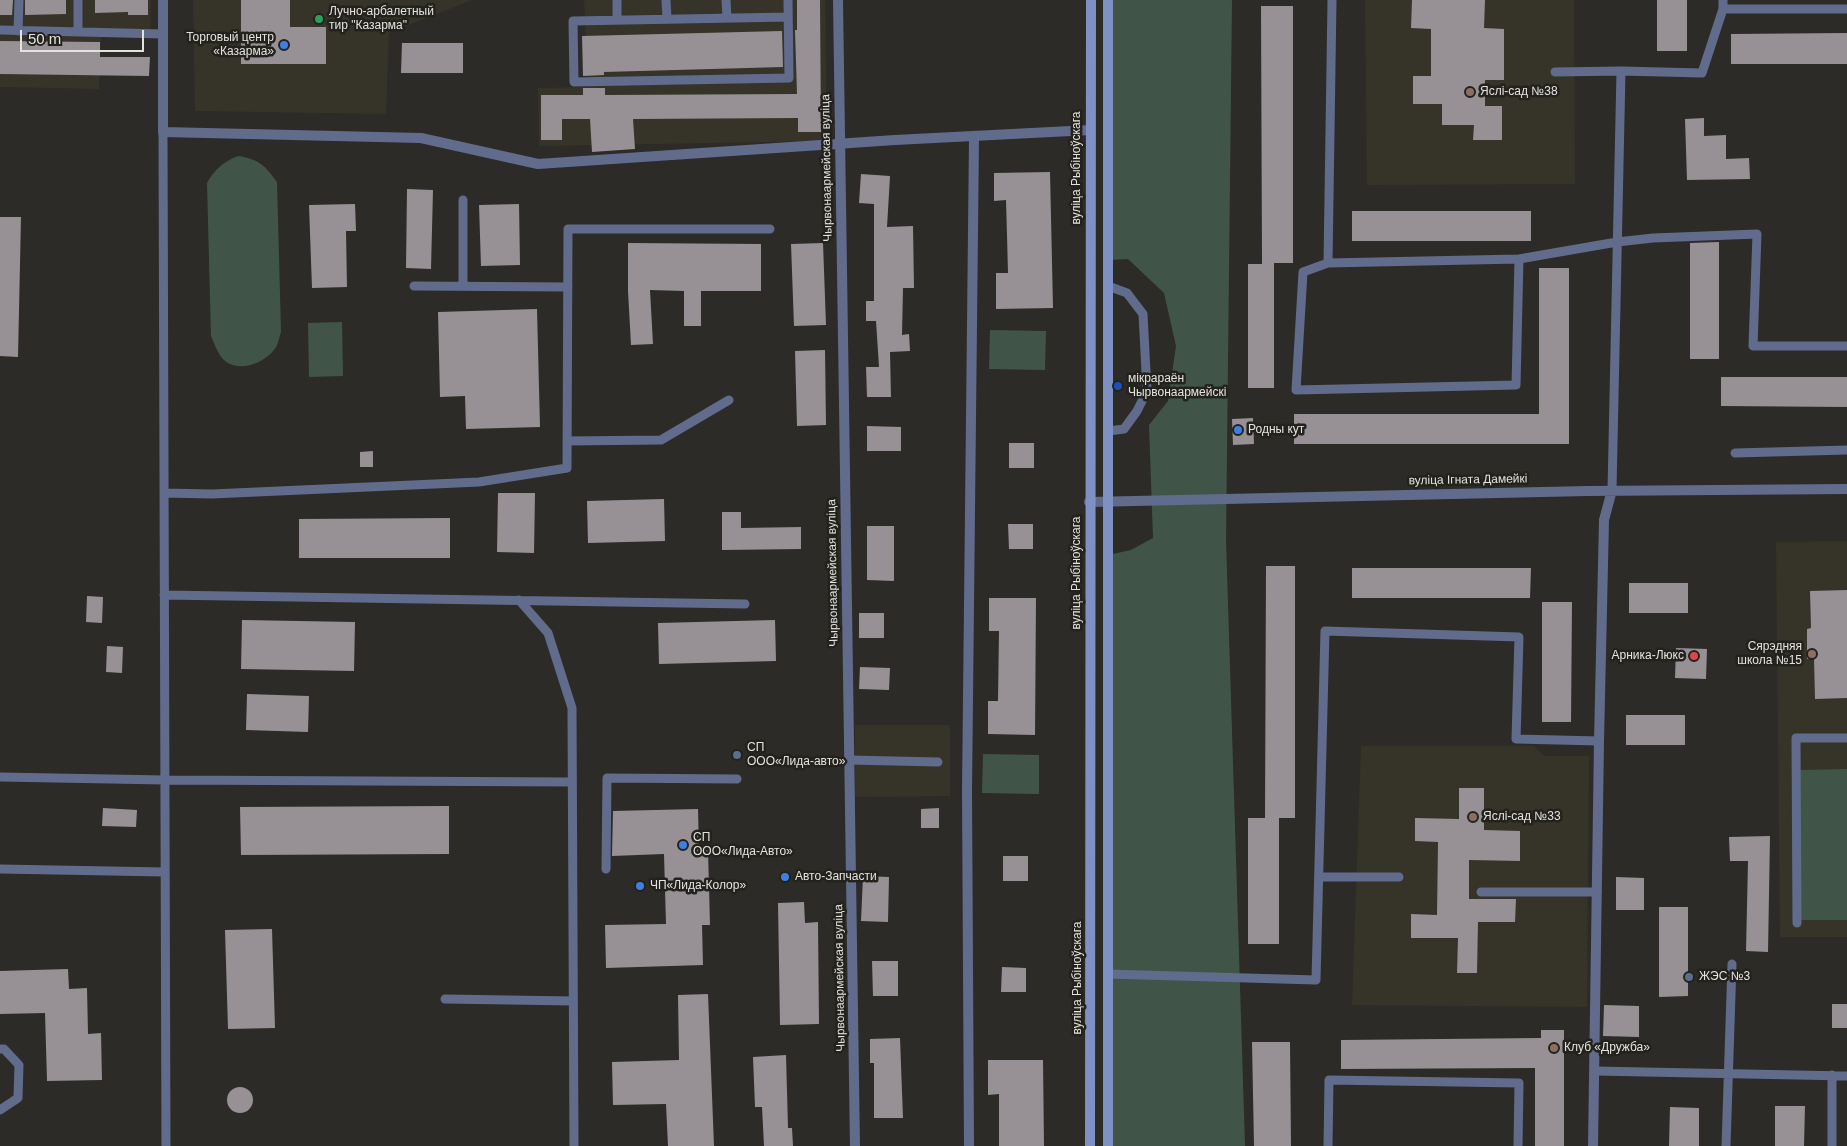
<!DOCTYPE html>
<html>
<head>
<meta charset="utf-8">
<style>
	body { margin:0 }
	#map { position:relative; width:1847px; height:1146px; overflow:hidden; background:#2d2b27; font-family:Arial,sans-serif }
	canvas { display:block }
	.scale { position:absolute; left:20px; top:30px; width:124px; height:22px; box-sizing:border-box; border:2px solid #e3e2df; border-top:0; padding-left:6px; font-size:15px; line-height:18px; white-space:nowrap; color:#e3e2df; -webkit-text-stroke:4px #23221d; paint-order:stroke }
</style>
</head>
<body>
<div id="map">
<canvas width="1847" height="1146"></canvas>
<div class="scale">50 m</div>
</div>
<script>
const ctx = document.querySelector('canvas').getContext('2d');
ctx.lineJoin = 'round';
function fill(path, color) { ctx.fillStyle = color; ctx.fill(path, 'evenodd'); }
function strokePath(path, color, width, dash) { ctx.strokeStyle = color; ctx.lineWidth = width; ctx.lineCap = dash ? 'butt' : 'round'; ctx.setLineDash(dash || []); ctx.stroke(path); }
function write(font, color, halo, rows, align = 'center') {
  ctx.font = font + ' Arial,sans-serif'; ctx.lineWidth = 5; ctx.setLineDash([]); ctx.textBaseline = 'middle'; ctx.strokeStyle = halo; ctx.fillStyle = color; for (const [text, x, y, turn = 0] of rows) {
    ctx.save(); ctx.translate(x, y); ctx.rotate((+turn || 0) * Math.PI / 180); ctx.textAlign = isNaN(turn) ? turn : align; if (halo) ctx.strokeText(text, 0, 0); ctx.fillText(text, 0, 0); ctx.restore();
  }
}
const built = new Path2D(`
	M0 0H151L150 38 101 37 99 89 0 87Z
	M193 0H472L389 33 386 114 195 111Z
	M584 0H825L827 141 539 146 538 88 588 87Z
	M1365 0H1574L1575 184 1367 185Z
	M1847 541V937H1780L1776 542Z
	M855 725H950V796L855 797Z
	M1361 746H1534L1544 756H1589L1587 1007 1352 1005Z`);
const green = new Path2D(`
	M1109 0H1232L1226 540 1245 1146H1113L1108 555 1131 550 1153 538 1149 425 1168 401 1176 346 1164 293 1128 259 1109 260Z
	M238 156C258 159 265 165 277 182L281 332C279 338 278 346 274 350 263 363 243 371 228 363 219 358 215 345 211 336L207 183C215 169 223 162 238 156Z
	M342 322 343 376 309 377 308 323Z
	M990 330 1046 331 1045 370 989 369Z
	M983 754 1039 755V794L982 793Z
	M1847 769V920H1801L1800 770Z`);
const building = new Path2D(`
	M0 0H13L12 15H0Z
	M25 0H66V14L25 15Z
	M95 0H148V15H128V12L95 13Z
	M241 0H290V27H326V64H241Z
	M797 0H820L821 132H798V118L633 119 635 149 592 152 590 119H562V140H541V95H583V88H605V95L797 94 795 30H797Z
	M1412 0H1485L1484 28 1504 29V80H1485V106H1502V140H1473L1474 125H1442V104H1413V76H1431V29L1411 28Z
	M1657 0H1687V51H1657Z
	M1261 6H1293V263H1274V388H1248V264H1262Z
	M782 31 783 67 604 72V75L583 76 582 36Z
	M1847 33V64H1731V34Z
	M0 41 100 42V57H150L149 76 0 74Z
	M402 43H463V73H401Z
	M1704 118V136L1726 135V159L1749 158 1750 179 1687 180 1685 119Z
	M1050 172 1053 308 996 309V273H1008L1007 235 1006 200 994 201V173Z
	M861 174 890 176 887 227 913 226 914 288H903L902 335 909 334 910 351 890 352 891 397H867L866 367H879L876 321H866V301H874V204L859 203Z
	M407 189 433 190 431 269 406 268Z
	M355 204 356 231H346L347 287 312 288 309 205Z
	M519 204 520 265 481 266 479 205Z
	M1352 211H1531V241H1352Z
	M0 217H21L18 357 0 356Z
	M1719 242V359H1690V243Z
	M628 243 761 244V291H701V326H684V291L650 290 653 344 631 345 628 291Z
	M823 243 826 325 794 326 791 244Z
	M1539 268H1569V444H1294V414H1539Z
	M537 309 540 427 466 429 465 396 440 397 438 312Z
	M825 350 826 425 797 426 795 351Z
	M1721 377H1847V407L1721 406Z
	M1253 418 1254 444 1233 445 1232 419Z
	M867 426 901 427V451H867Z
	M1009 443H1034V468H1009Z
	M373 451V467H360V452Z
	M498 493H535L534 553 497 552Z
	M664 499 665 541 588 543 587 501Z
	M722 512H741V528L801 527V549L722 550Z
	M450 518V558H299V519Z
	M1008 524H1033V549H1009Z
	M867 526H894V581L867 580Z
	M1266 566H1295V818H1279V944H1248V818H1265Z
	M1352 568H1531L1530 598H1352Z
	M1629 583H1688V613H1629Z
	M1847 590V698L1815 699 1814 658 1807 659V629L1811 628 1810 591Z
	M87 596 103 597 102 623 86 622Z
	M989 598H1036L1035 735 988 734V701H998L999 631H989Z
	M1542 602H1572L1571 722H1542Z
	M859 613H884V638H859Z
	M242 620 355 622 354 671 241 669Z
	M775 620 776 661 659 664 658 623Z
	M107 646 123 647 122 673 106 672Z
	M1676 648 1707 649 1706 679 1675 678Z
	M860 667 890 668 889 690 859 689Z
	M247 694 309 696 308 732 246 730Z
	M1626 715H1685V745H1626Z
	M1459 788H1484V830L1520 831V861L1469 860V899H1516L1515 922H1478L1477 973H1457L1458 938H1411V914L1437 915 1438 842 1415 841V818L1459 819Z
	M449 806V854L241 855 240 807Z
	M103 808 137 810 136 827 102 826Z
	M939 808V828H921V809Z
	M698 809 699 850H708L710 925H702L703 965 606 968 605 925 666 924 664 854 612 856 613 811Z
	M1770 836 1768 952 1746 951 1748 861H1730L1729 837Z
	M1003 856H1028V881H1003Z
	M863 876 889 877 888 922 861 921Z
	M1616 877 1644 878V910H1616Z
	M804 902 805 923 818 922 819 1024 780 1025 778 903Z
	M1659 907H1688V996L1659 997Z
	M272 929 275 1028 228 1029 225 930Z
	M872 961H898V996H873Z
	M1002 967 1026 968V992H1001Z
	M68 969 69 989 87 988 88 1034 101 1033 102 1080 47 1081 45 1013 0 1014V971Z
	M708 994 714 1146H668L666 1104 613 1105 612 1062 679 1060 678 995Z
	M1832 1004H1847V1028H1832Z
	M1604 1005 1639 1006V1037L1603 1036Z
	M1541 1030H1564V1146H1535V1068L1341 1069V1040L1541 1038Z
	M900 1038 903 1118H874V1063H870V1039Z
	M1252 1042H1290L1291 1146H1254Z
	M786 1055 788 1128H792L793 1146H764L762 1107H755L753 1057Z
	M988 1060H1043L1044 1146H999V1094L988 1095Z
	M227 1100a13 13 0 1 1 26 0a13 13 0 1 1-26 0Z
	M1775 1106H1805L1804 1146H1775Z
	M1670 1107 1699 1108V1146H1669Z`);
const lane = new Path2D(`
	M617 0V20
	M666 0 667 19
	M726 0 727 18
	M788 0 789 78 574 82 573 21 788 17
	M1332 0 1328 263 1303 272 1296 390 1516 385 1519 259
	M1723 9H1847
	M0 30 163 34
	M18 31 19 0
	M78 32V0
	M1555 72 1621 71
	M163 132 166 1146
	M1328 263 1519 259 1617 242 1653 238 1757 234 1753 346H1847
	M414 286 568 287
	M463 286V200
	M1108 431 1124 429 1137 411 1147 391 1143 314 1127 293 1108 286
	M567 441 661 440 729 400
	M1735 453 1847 450
	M1612 490 1621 71 1702 73 1723 9V0
	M164 493 212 494 479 482 567 468 568 229H770
	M164 595 745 604
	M519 600 548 633 572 708 574 1146
	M849 760 938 762
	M0 777 165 780 572 782
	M0 869 165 872
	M606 869 607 778 737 779
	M1319 877H1399
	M1481 892H1597
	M1797 923 1796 738H1847
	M1108 974 1316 980 1325 631 1519 637 1516 739 1599 741
	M445 999 573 1001
	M0 1049H4L19 1065 18 1098 0 1110
	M1595 1071 1847 1076
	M1328 1146 1329 1080 1519 1083 1518 1146
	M1726 1146 1732 964
	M1832 1146V1075`);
const street = new Path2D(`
	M163 0V132L421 138 538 164 895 140 1090 130
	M838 0 855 1146
	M1089 502 1588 491 1847 489
	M969 1146 967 791 974 137
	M1593 1146 1599 741 1604 520 1612 490`);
const secondary = new Path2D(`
	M1108 0V1146
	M1090 1146 1091 0`);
const markers = [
	[319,19,5,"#2e9e5b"],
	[284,45,5,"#3f7fe0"],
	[1470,92,5,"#8d6e63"],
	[1118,386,5,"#1a4fb4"],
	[1238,430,5,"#3f7fe0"],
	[1812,654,5,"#8d6e63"],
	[1694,656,5,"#e0444e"],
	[737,755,5,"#5c6f8a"],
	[1473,817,5,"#8d6e63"],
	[683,845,5,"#3f7fe0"],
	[785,877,5,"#3f7fe0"],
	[640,886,5,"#3f7fe0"],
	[1689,977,5,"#5c6f8a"],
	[1554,1048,5,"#8d6e63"]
];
const poiNames = [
	["Лучно-арбалетный",329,12],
	["тир \"Казарма\"",329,26],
	["Торговый центр",274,38,"right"],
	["«Казарма»",274,52,"right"],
	["Яслі-сад №38",1480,92],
	["мікрараён",1128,379],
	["Чырвонаармейскі",1128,393],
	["Родны кут",1248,430],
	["Сярэдняя",1802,647,"right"],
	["школа №15",1802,661,"right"],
	["Арника-Люкс",1684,656,"right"],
	["СП",747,748],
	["ООО«Лида-авто»",747,762],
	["Яслі-сад №33",1483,817],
	["СП",693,838],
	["ООО«Лида-Авто»",693,852],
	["Авто-Запчасти",795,877],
	["ЧП«Лида-Колор»",650,886],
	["ЖЭС №3",1699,977],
	["Клуб «Дружба»",1564,1048]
];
const streetNames = [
	["Чырвонаармейская вуліца",827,168,-91],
	["вуліца Рыбіноўскага",1077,168,-90],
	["вуліца Ігната Дамейкі",1468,480,-1],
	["Чырвонаармейская вуліца",833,573,-91],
	["вуліца Рыбіноўскага",1077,573,-90],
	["Чырвонаармейская вуліца",840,978,-91],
	["вуліца Рыбіноўскага",1078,978,-90]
];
fill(built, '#363329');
fill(green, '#405547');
fill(building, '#979195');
strokePath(lane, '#616c8c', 9);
strokePath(street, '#616c8c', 10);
strokePath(secondary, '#7f91c2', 10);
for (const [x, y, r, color] of markers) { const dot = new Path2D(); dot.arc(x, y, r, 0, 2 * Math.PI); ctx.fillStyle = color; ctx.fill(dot); strokePath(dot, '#23221d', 2); }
write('12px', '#e3e2df', '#23221d', poiNames, 'left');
write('12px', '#e3e2df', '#23221d', streetNames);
</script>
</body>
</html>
